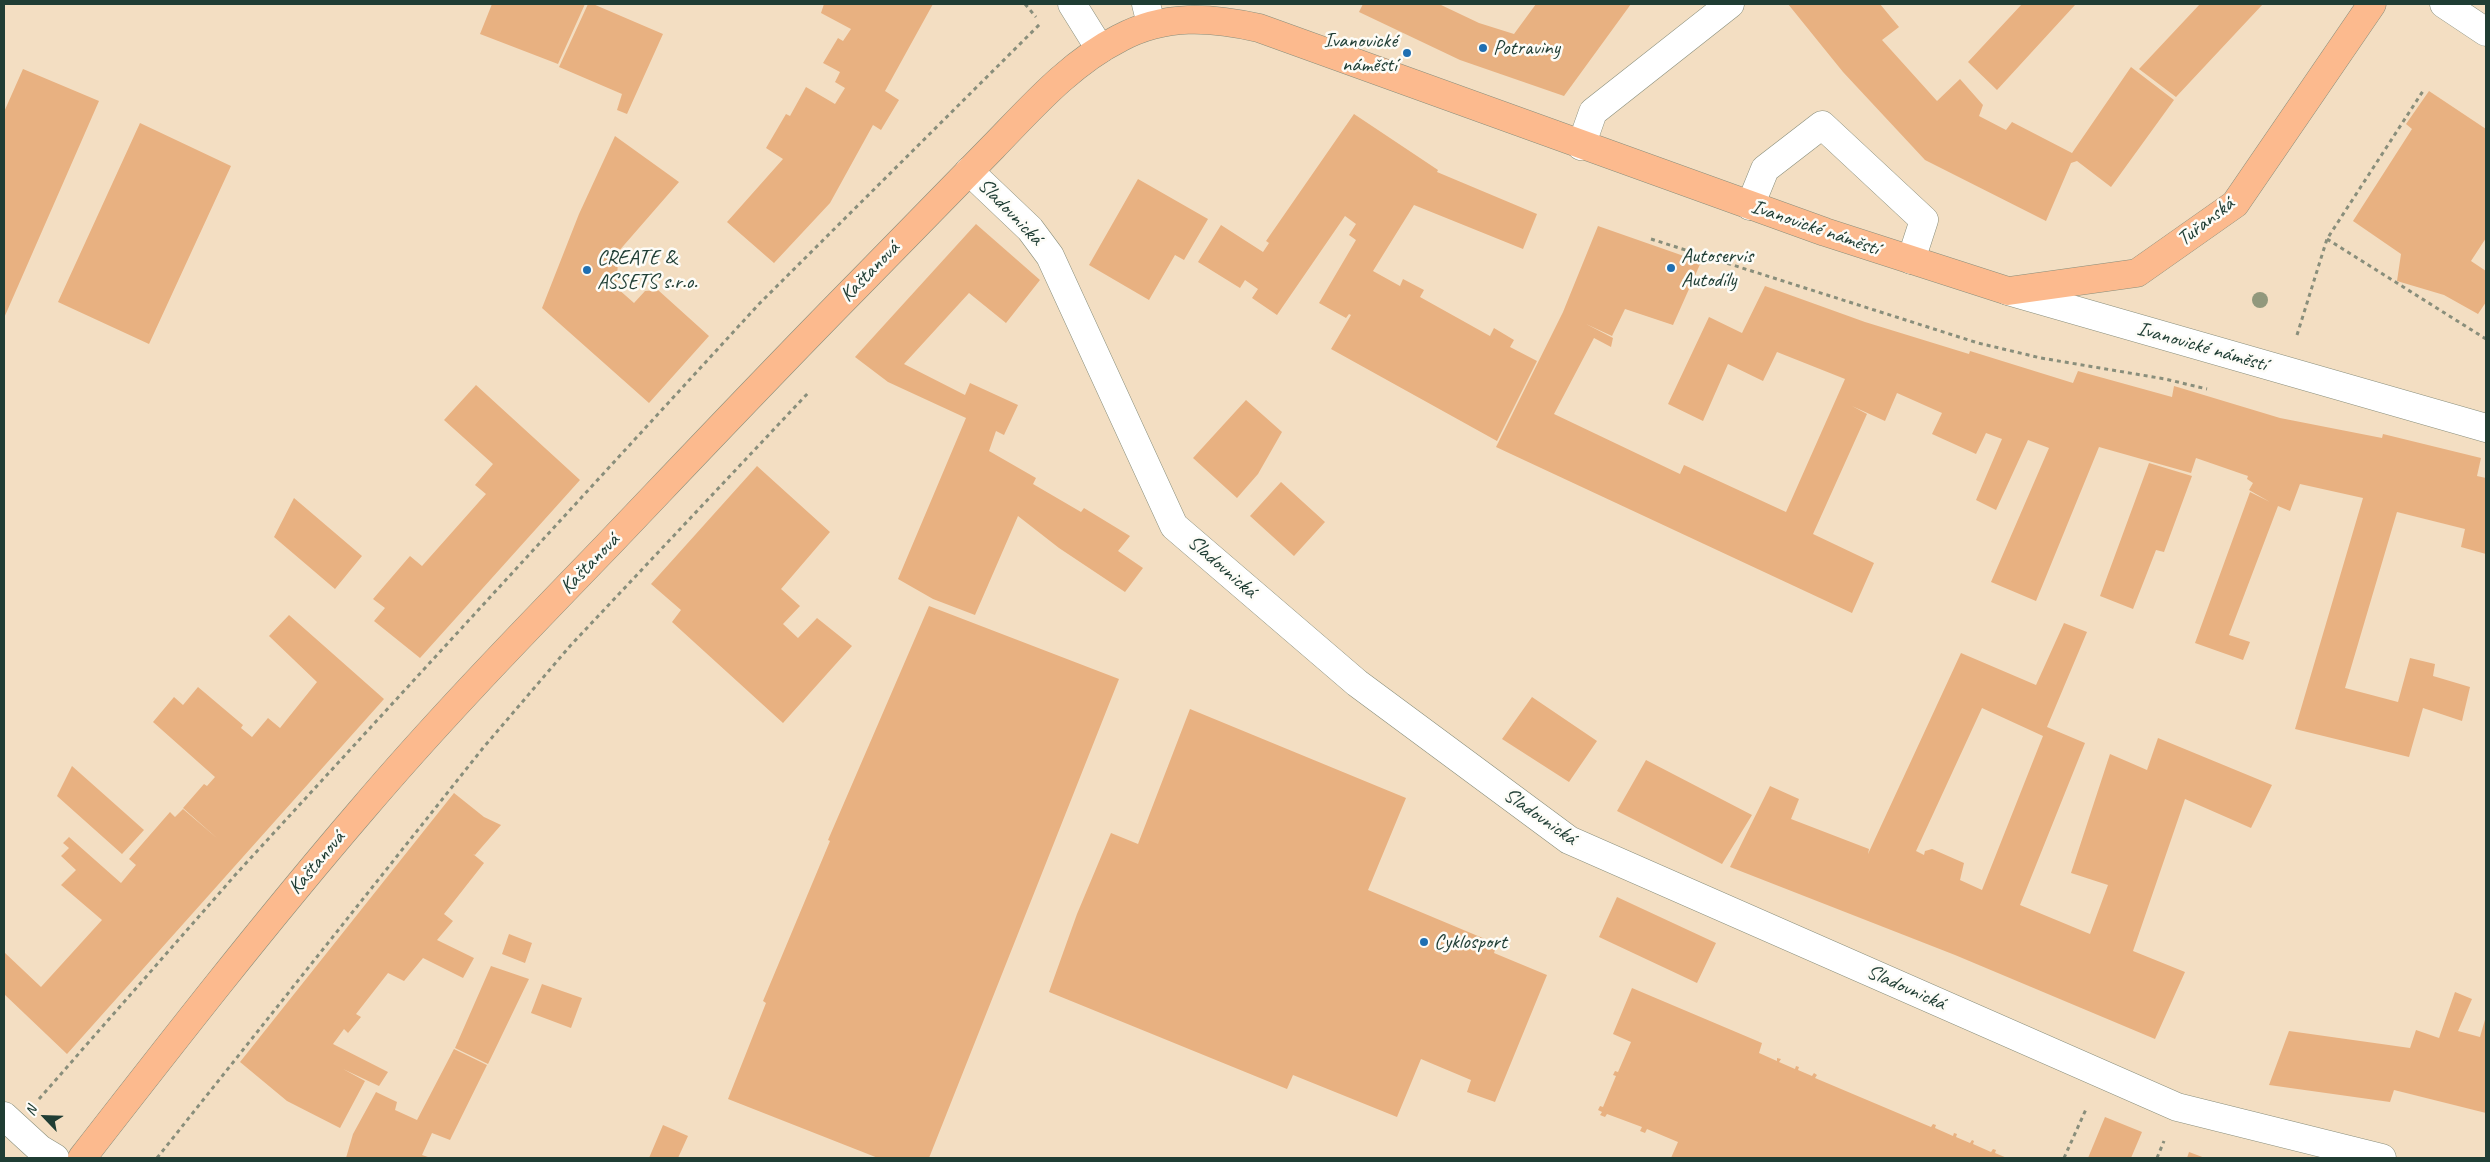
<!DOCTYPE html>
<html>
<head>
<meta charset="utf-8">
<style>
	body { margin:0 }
	#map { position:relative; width:2490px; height:1162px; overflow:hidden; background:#f3dec2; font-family:Caveat,sans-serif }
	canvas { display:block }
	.frame { position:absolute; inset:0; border:5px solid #1f3d34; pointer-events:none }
	.north { position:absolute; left:20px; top:1092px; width:50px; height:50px; -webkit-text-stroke:4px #fdfcf7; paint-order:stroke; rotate:294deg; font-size:14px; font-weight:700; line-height:20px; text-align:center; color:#1f3d34 }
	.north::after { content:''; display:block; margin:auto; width:18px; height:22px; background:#1f3d34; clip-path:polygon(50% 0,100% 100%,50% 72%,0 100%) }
</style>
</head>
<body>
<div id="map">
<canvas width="2490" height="1162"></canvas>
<div class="frame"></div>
<div class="north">N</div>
</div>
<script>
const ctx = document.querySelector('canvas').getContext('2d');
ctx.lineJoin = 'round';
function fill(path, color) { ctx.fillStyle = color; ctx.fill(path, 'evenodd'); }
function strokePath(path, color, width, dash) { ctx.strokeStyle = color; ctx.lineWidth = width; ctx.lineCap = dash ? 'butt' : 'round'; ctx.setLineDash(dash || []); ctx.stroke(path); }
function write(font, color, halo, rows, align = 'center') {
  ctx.font = font + ' Caveat,sans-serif'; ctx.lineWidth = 5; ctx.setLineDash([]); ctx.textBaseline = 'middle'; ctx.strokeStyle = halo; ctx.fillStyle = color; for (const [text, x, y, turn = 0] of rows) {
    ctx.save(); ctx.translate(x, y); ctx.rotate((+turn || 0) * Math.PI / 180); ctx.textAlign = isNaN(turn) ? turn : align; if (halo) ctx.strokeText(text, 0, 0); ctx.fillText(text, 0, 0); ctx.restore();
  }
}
const building = new Path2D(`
	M492 4H585L558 64 480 34Z
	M588 4H593L663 34 627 114 617 110 622 94 559 67Z
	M824 4H933L885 91 899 100 881 130 873 125 830 203 774 263 727 222 783 159 766 148 786 114 790 116 806 87 835 104 845 88 835 82 840 72 823 63 838 38 843 41 851 29 821 13Z
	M1363 4H1439L1479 23 1514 34 1536 4H1631L1564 96 1460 60 1359 12Z
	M1788 4H1880L1899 27 1882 40 1937 101 1960 79 1983 105 1979 116 2006 130 2012 122 2072 153 2131 67 2174 100 2111 187 2077 161 2071 163 2046 221 1925 160 1843 72Z
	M2022 4 2075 5 1997 90 1968 62Z
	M2200 4H2263L2176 97 2139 69Z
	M23 69 99 101 4 318V112Z
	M2429 91 2486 129V238L2471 261 2486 271V302L2478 314 2444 295 2397 281 2401 254 2353 221 2412 129 2406 124Z
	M1354 114 1438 170 1437 172 1537 214 1523 249 1414 205 1373 271 1400 286 1403 279 1424 290 1420 297 1490 336 1494 328 1514 340 1510 347 1537 361 1497 441 1331 349 1351 315 1349 314 1346 318 1319 303 1356 240 1349 235 1356 224 1345 216 1277 315 1252 298 1258 289 1245 280 1240 288 1198 262 1221 225 1263 252 1269 243 1266 241Z
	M140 123 231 166 149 344 58 302Z
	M615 136 679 182 618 252 617 288 634 303 645 291 658 290 709 336 649 403 542 308 579 214Z
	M1138 179 1208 219 1184 260 1175 255 1149 300 1089 265Z
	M976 224 1040 280 1006 323 969 293 904 364 965 395 970 383 1018 405 1004 435 996 431 989 451 1036 478 1033 484 1081 512 1084 508 1130 536 1118 551 1143 568 1125 592 1059 548 1018 516 975 615 933 599 898 579 966 418 888 382 855 357Z
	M1598 226 1701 262 1673 325 1625 309 1612 336 1586 324 1613 338 1611 347 1594 338 1554 414 1680 474 1684 465 1786 512 1845 379 1777 352 1763 381 1728 364 1703 421 1668 404 1709 317 1742 333 1765 286 1865 322 1969 354 1970 351 2073 383 2078 371 2172 397 2174 386 2280 418 2382 438 2383 434 2481 458 2477 476 2486 478V554L2461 547 2465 529 2397 512 2345 688 2398 702 2410 658 2435 664 2433 676 2470 687 2462 721 2423 708 2409 757 2295 729 2363 498 2300 484 2290 511 2278 506 2229 635 2250 642 2243 660 2195 643 2250 492 2270 502 2249 490 2253 483 2247 479 2248 476 2196 458 2191 473 2099 447 2036 601 1991 582 2049 448 2028 440 1996 510 1976 500 2002 439 1986 433 1976 454 1932 434 1942 413 1897 393 1885 421 1852 406 1867 414 1813 534 1874 563 1852 613 1496 447 1563 312Z
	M476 385 580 480 420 658 374 621 385 608 373 599 410 556 422 566 486 494 475 485 493 464 444 420Z
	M1246 400 1282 432 1258 474 1237 498 1193 458Z
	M2149 463 2192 476 2164 552 2156 550 2133 609 2100 596Z
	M757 466 830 532 781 589 800 606 783 624 798 638 817 618 852 646 783 723 672 622 681 610 651 584Z
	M1281 482 1325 522 1294 556 1250 516Z
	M294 498 362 556 335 589 274 537Z
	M929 606 1119 679 929 1158H878L728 1099 766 1003 763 1001 830 841 828 840Z
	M289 615 384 699 67 1054 4 994V952L41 987 102 920 61 885 76 870 61 856 69 848 63 843 69 837 121 883 136 865 129 859 170 812 175 817 183 809 218 839 183 808 204 784 207 786 215 777 153 722 174 697 183 705 198 687 243 725 241 728 252 737 268 718 280 728 317 682 269 636Z
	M2064 623 2087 632 2047 727 2085 743 2020 905 2090 934 2108 885 2071 873 2110 754 2147 770 2158 738 2272 785 2251 828 2185 799 2133 951 2185 972 2155 1039 1955 955 1730 867 1770 786 1799 799 1791 819 1869 849 1868 854 1961 653 2036 685ZM1982 708 2043 736 1982 890 1960 880 1964 863 1932 849 1925 851 1924 855 1916 851Z
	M1532 697 1597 741 1569 782 1502 739Z
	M1190 709 1406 798 1368 890 1497 944 1494 953 1547 975 1495 1102 1467 1092 1471 1080 1421 1059 1397 1117 1293 1075 1287 1089 1049 992 1077 914 1111 833 1138 844Z
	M1646 760 1752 815 1722 864 1617 811Z
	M72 766 144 830 122 854 57 796Z
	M454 793 484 817 501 825 475 855 473 854 484 863 444 914 453 921 437 940 474 958 463 978 423 958 404 981 388 973 356 1014 361 1017 348 1033 344 1029 333 1044 388 1072 379 1086 343 1069 365 1081 340 1128 287 1101 240 1062Z
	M1617 897 1716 943 1697 983 1599 937Z
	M509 934 532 943 525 963 502 954Z
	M491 966 529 979 488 1064 455 1048Z
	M542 984 582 998 571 1028 531 1013Z
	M1632 988 1762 1043 1759 1053 1777 1061V1058L1781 1059 1779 1062 1795 1069 1796 1066 1799 1067 1798 1070 1812 1076 1814 1073 1817 1075 1815 1078 1931 1127 1933 1124 1936 1125 1935 1128 1953 1136 1954 1133 1957 1134 1956 1137 1970 1143 1972 1140 1974 1141 1973 1144 1991 1152 1993 1149 1996 1150 1995 1153 2007 1158H1671L1678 1142 1647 1129 1645 1133 1640 1131 1642 1127 1607 1114 1605 1117 1600 1115 1602 1112 1598 1110 1600 1106 1603 1107 1616 1076 1613 1075 1615 1071 1618 1072 1631 1042 1613 1034Z
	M2455 992 2472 999 2458 1031 2480 1037 2486 1016V1113L2394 1090 2390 1102 2269 1085 2289 1031 2410 1048 2416 1030 2439 1038Z
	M454 1049 487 1065 450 1140 432 1133 422 1155 431 1158H346L353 1134 376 1092 397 1102 395 1110 417 1120Z
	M2105 1117 2142 1132 2131 1158H2088Z
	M663 1125 688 1136 678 1158H649Z
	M2189 1152 2205 1158H2187Z`);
const path = new Path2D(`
	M1025 4 1036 17
	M1651 239 1978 343 2041 358 2165 379 2207 389
	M2327 239 2486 339
	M2297 335 2327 239 2423 91
	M39 1099 237 873 759 304 1041 23
	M157 1158 483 748 570 646 809 392
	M2064 1158 2087 1107
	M2157 1158 2164 1141`);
const minor = new Path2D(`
	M1072 4 1100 49
	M1146 4 1151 24
	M2444 4 2486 32
	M1581 146 1593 112 1730 4
	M969 171 1030 229 1050 256 1174 526 1357 683 1569 840 2177 1107 2382 1158
	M1750 206 1765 169 1822 125 1924 220 1911 260
	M2008 291 2486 428
	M4 1116 40 1149 55 1158`);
const major = new Path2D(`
	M82 1158C173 1041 264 924 361 811 439 719 523 633 607 546 690 459 773 371 858 285 903 239 948 193 993 147 1031 108 1070 63 1120 38 1165 14 1210 17 1259 28L1825 232 2008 291 2137 273 2235 204 2372 4`);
const trees = [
	[2260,300]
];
const markers = [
	[1483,48,5,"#1f6fb2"],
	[1407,53,5,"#1f6fb2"],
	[1671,268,5,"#1f6fb2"],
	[587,270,5,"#1f6fb2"],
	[1424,942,5,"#1f6fb2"]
];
const poiNames = [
	["Ivanovické",1397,41,"right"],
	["náměstí",1397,65,"right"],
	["Potraviny",1493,48],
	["Autoservis",1681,256],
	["Autodíly",1681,280],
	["CREATE &",597,258],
	["ASSETS s.r.o.",597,282],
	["Cyklosport",1434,942]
];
const streetNames = [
	["Sladovnická",1010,212,46],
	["Tuřanská",2206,222,-38],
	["Ivanovické náměstí",1815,228,19],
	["Kaštanová",870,272,-46],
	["Ivanovické náměstí",2202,347,16],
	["Kaštanová",590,564,-46],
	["Sladovnická",1222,567,41],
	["Sladovnická",1540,817,35],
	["Kaštanová",317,863,-50],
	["Sladovnická",1906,988,24]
];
fill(building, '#e8b181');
strokePath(minor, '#898e7b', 29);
strokePath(major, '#898e7b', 29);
strokePath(path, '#898e7b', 3, [4, 4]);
strokePath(minor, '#fff', 28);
strokePath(major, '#fcba8e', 28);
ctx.fillStyle = '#91987c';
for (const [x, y] of trees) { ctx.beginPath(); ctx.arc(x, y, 8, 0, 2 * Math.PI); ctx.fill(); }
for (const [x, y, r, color] of markers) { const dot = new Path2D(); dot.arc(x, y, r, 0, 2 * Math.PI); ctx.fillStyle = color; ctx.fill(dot); strokePath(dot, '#fdfcf7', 2); }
write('21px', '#1f3d34', '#fdfcf7', poiNames, 'left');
write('21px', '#1f3d34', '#fdfcf7', streetNames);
</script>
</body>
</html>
